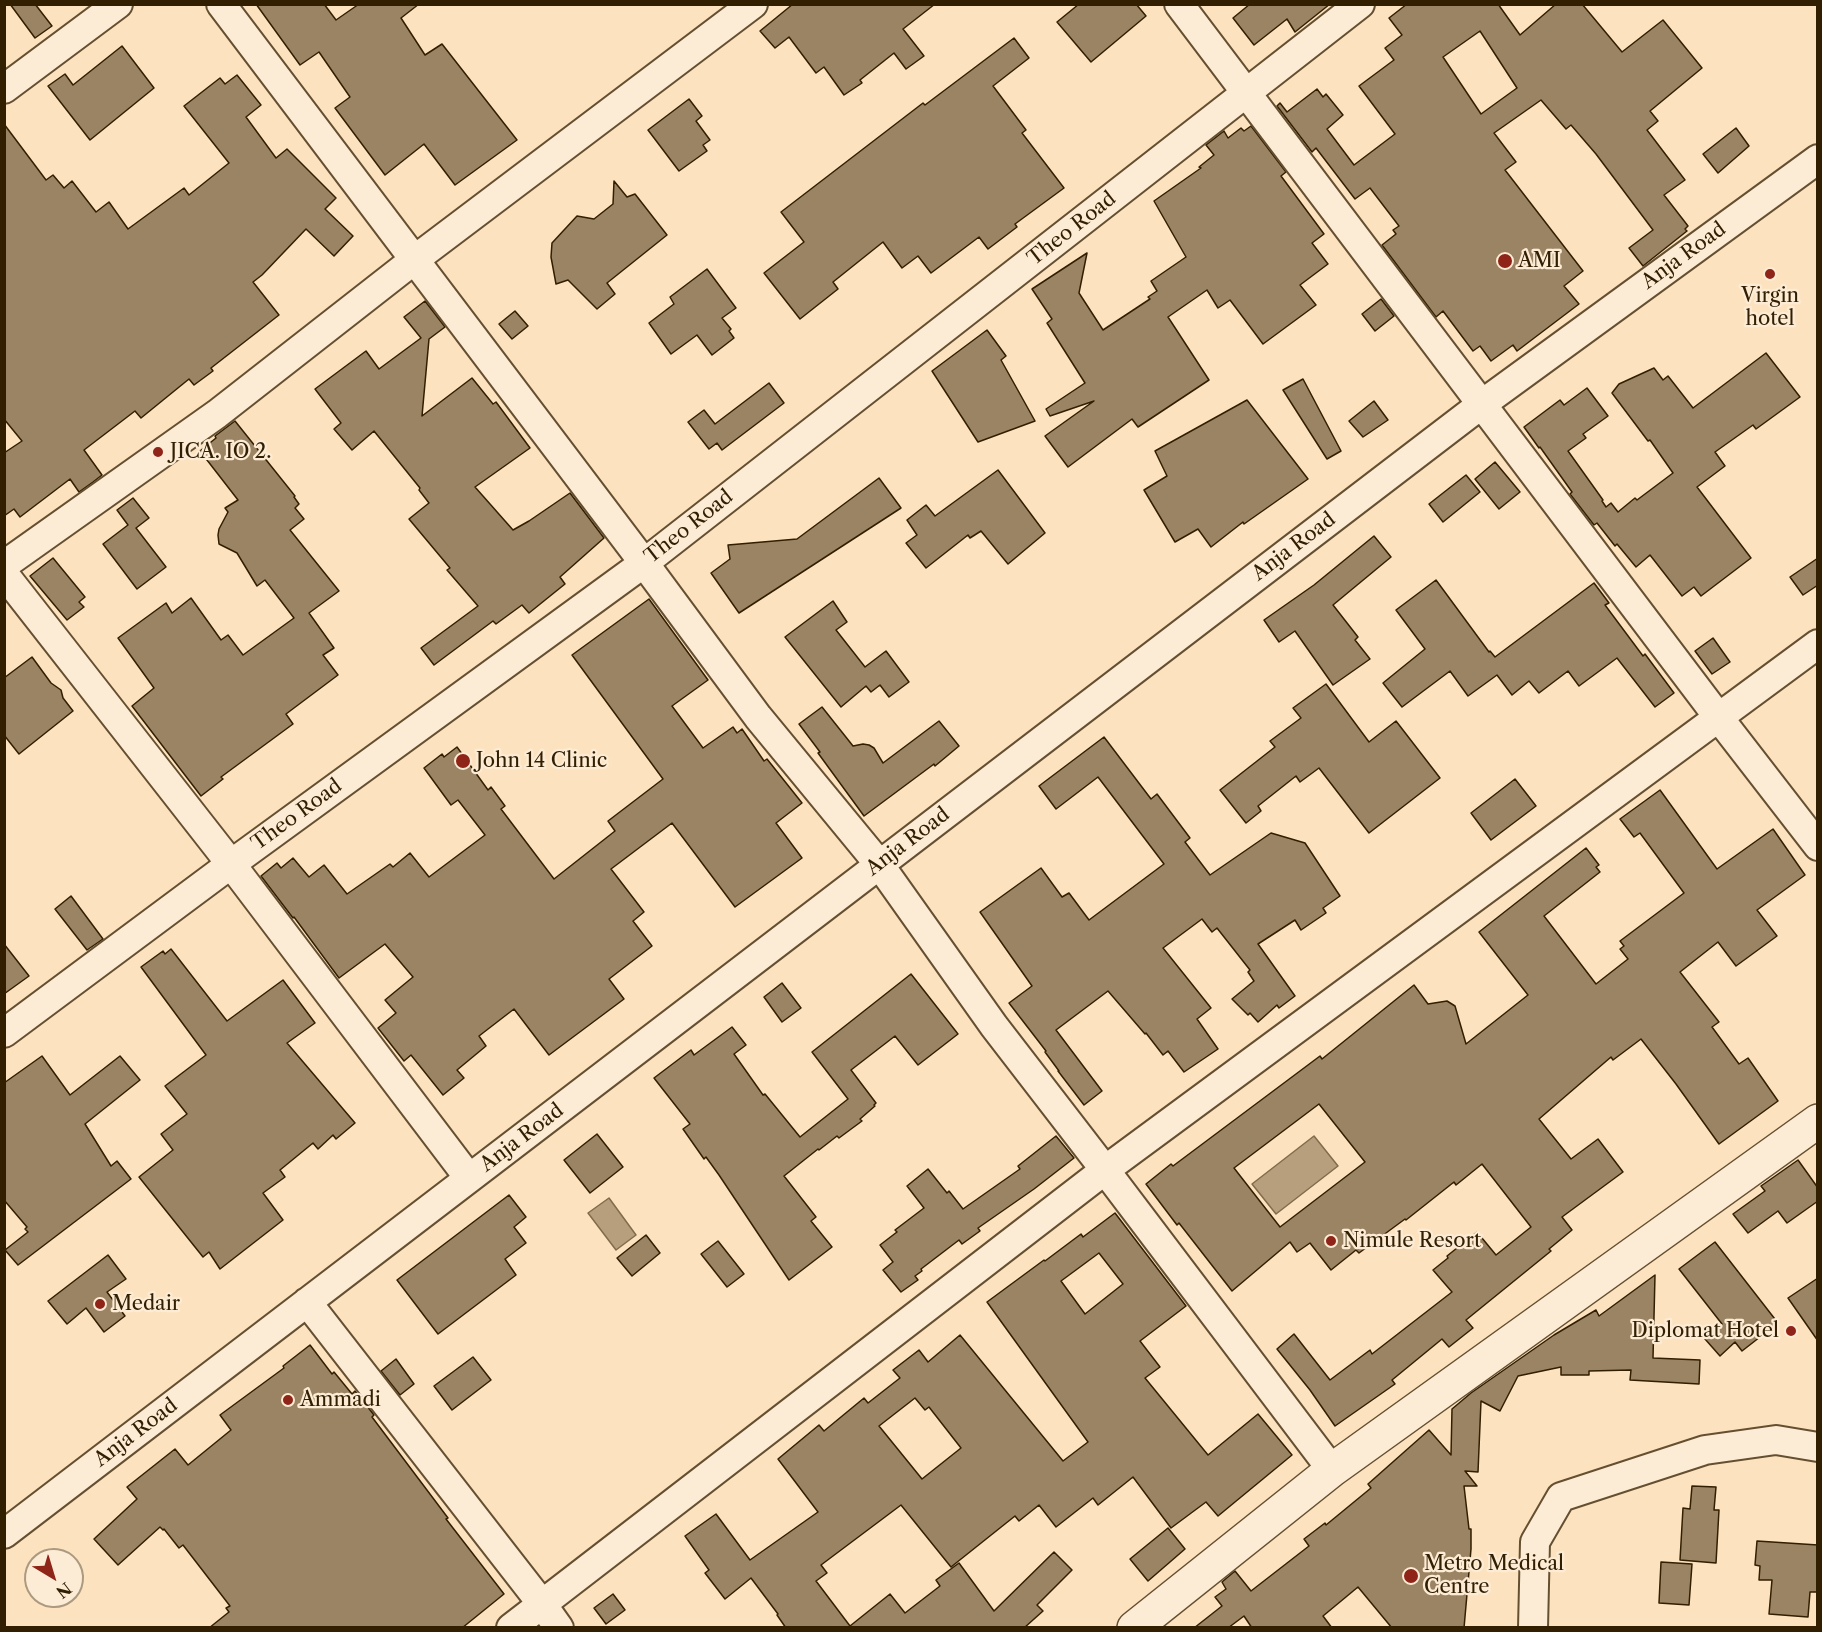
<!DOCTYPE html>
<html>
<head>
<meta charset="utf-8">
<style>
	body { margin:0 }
	#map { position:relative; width:1822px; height:1632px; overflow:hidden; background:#fce2be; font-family:"Libre Caslon Text",serif }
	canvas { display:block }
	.frame { position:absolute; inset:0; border:6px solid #321e00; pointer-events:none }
	.north { position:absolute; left:24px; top:1548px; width:60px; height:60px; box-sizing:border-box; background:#fdecd5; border:2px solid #ac9a80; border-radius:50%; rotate:142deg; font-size:16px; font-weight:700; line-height:24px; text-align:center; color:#321e00 }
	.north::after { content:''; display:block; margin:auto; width:21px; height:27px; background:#8f2418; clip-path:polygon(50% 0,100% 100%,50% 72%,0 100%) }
</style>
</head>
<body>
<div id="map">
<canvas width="1822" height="1632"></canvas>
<div class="frame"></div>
<div class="north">N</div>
</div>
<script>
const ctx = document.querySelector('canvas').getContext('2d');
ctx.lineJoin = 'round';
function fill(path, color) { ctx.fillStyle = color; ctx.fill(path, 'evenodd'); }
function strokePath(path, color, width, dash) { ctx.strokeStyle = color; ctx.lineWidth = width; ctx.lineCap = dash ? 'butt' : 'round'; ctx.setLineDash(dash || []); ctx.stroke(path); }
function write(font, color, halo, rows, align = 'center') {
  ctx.font = font + ' "Libre Caslon Text",serif'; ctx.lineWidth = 4.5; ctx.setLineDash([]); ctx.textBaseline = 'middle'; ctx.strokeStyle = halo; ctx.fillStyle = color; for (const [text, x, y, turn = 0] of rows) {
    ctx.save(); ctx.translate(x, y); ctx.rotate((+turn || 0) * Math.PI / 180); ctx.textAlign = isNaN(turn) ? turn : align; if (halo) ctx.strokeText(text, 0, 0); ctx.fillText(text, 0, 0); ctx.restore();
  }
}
const water = new Path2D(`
	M1314 1136 1338 1166 1276 1214 1252 1184Z
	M609 1198 636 1235 616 1250 588 1213Z`);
const building = new Path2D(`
	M10 4H35L52 26 35 38Z
	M256 4H324L336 20 359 4H419L401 18 425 55 442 44 517 140 455 185 424 144 385 175 335 108 350 97 319 52 300 65Z
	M793 4H935L903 29 924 56 906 69 894 53 860 80 862 83 844 95 824 67 816 73 789 37 775 48 760 31Z
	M1079 4H1136L1146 16 1091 62 1057 22Z
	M1250 4H1330L1295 32 1287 19 1254 45 1233 18Z
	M1407 4H1498L1520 35 1556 4H1582L1622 52 1663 20 1702 68 1650 111 1658 121 1647 130 1685 180 1664 195 1688 226 1685 229 1687 231 1643 266 1629 248 1653 230 1596 154 1571 125 1566 129 1541 100 1494 133 1516 162 1505 170 1583 271 1564 286 1579 304 1517 351 1513 345 1491 361 1480 346 1473 351 1443 311 1436 317 1382 245 1396 234 1393 230 1399 226 1370 188 1355 199 1316 148 1312 152 1277 106 1280 103 1287 112 1317 89 1323 97 1326 94 1343 115 1327 129 1354 165 1395 134 1359 86 1394 60 1385 48 1402 35 1389 18ZM1480 31 1517 88 1481 114 1443 57Z
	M1014 38 1029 58 993 86 1026 130 1022 133 1064 188 1015 224 1017 227 988 249 979 237 931 273 918 256 902 268 883 242 833 282 838 289 800 319 764 273 804 242 781 212 923 103 925 105Z
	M122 46 154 88 90 140 48 86 65 74 73 85Z
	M237 75 261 105 246 117 276 158 287 149 336 198 325 209 353 236 334 256 306 229 262 275 253 282 279 315 211 368 213 371 194 385 189 379 141 418 135 411 84 450 102 475 93 482 79 492 70 479 20 517 14 509 4 516V453L22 441 4 419V124L46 180 53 175 64 188 72 181 96 212 109 202 128 229 184 188 189 195 229 163 184 106 220 78 225 84Z
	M689 99 702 116 696 121 710 140 703 145 707 151 679 171 648 130Z
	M1251 126 1286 172 1281 176 1324 234 1312 243 1328 264 1300 285 1316 305 1263 344 1230 300 1218 308 1207 290 1168 317 1209 380 1138 427 1132 419 1068 467 1045 436 1094 401 1050 416 1046 409 1085 383 1047 323 1052 319 1032 289 1087 253 1079 293 1103 330 1150 299 1148 297 1157 291 1151 281 1186 257 1154 201 1201 168 1199 167 1214 155 1206 145 1224 131 1228 138 1241 128 1244 131Z
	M1736 128 1749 146 1718 173 1703 154Z
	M614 181 627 197 635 194 667 235 607 283 615 294 597 309 568 280 556 284 551 257 552 243 577 216 594 219 613 204Z
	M707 269 736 308 722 318 731 329 729 331 734 338 712 355 697 335 671 354 649 323 674 304 670 297Z
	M1381 299 1394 316 1375 331 1362 314Z
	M425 301 445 327 429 339 422 416 472 378 493 404 496 402 530 448 475 487 513 530 529 521 570 493 604 538 560 577 565 584 529 613 522 605 496 624 493 621 434 665 421 648 478 606 447 570 450 568 409 519 429 503 419 490 420 488 374 431 352 450 334 429 341 423 315 389 366 351 379 369 421 338 404 317Z
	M515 311 528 326 512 339 499 324Z
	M987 330 1006 356 1001 360 1035 421 978 442 932 371Z
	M1766 353 1800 397 1756 429 1753 425 1715 452 1725 466 1697 487 1751 558 1701 596 1694 587 1682 596 1650 555 1636 567 1617 544 1615 546 1597 523 1594 525 1570 494 1572 492 1540 447 1539 448 1524 427 1560 400 1564 405 1587 388 1608 416 1583 434 1586 438 1568 451 1603 500 1602 501 1606 507 1611 503 1618 512 1635 498 1637 500 1673 473 1650 440 1648 441 1612 393 1619 384 1654 368 1663 380 1668 376 1693 408Z
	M1303 379 1341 451 1327 459 1283 390Z
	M769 383 784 403 722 450 717 443 709 449 688 422 704 410 715 424Z
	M1247 400 1308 479 1244 524 1243 522 1211 547 1198 529 1175 542 1144 490 1167 476 1155 451Z
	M1374 401 1388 420 1363 437 1349 421Z
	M235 421 295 496 294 497 299 504 295 508 304 519 290 530 339 591 309 613 334 648 323 655 338 675 286 714 293 724 221 777 223 779 201 796 132 706 154 688 118 638 166 603 172 613 191 598 221 640 228 635 243 655 294 618 265 580 257 586 237 553 219 544 218 535 219 529 228 512 225 508 238 500 200 451 216 438 215 436Z
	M1495 462 1520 492 1499 509 1475 479Z
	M998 470 1045 533 1008 564 981 531 970 538 968 535 926 568 906 543 917 535 907 520 926 505 935 516Z
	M1466 475 1480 492 1443 522 1429 504Z
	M879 478 901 508 739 613 711 573 730 559 728 545 797 539Z
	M133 498 149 518 136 528 166 567 137 589 103 544 128 525 117 510Z
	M1374 536 1391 557 1333 605 1358 637 1355 640 1370 659 1333 685 1295 631 1279 642 1264 620 1314 585Z
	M53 558 85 597 79 602 84 607 67 620 30 576Z
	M1818 558V585L1803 595 1790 577Z
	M1436 580 1489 652 1490 651 1495 657 1594 583 1609 603 1605 605 1643 656 1645 654 1674 693 1655 707 1617 658 1579 686 1568 671 1539 693 1529 681 1512 695 1497 675 1468 696 1450 671 1402 707 1383 683 1425 649 1396 610Z
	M649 599 708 680 672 706 703 748 733 727 737 733 742 729 764 761 767 759 802 803 776 823 802 858 735 907 672 823 611 869 644 912 633 921 652 946 609 979 624 999 549 1055 514 1009 479 1036 486 1046 457 1070 464 1078 443 1095 411 1055 404 1061 378 1028 396 1013 385 1000 413 977 385 944 339 978 294 917 293 918 261 876 277 863 281 868 293 858 309 877 324 865 347 894 390 864 393 867 410 853 429 877 485 835 458 800 451 805 424 768 442 754 444 757 457 747 488 790 491 787 505 806 501 809 554 879 615 831 608 821 663 779 572 655Z
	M833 601 847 622 836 630 865 667 886 651 909 682 889 697 880 685 871 692 866 686 841 707 785 637Z
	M1713 638 1730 662 1712 674 1695 651Z
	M32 657 51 683 61 690 63 698 73 711 19 754 4 735V678Z
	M1326 684 1369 742 1396 721 1440 778 1369 833 1319 768 1300 782 1296 776 1258 806 1261 811 1246 823 1220 790 1275 747 1270 741 1301 718 1293 708Z
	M822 707 853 746 863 744 869 745 874 748 883 763 939 721 959 746 935 766 934 764 864 816 818 753 820 752 799 724Z
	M1104 737 1151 799 1157 794 1190 838 1185 842 1210 875 1271 833 1305 843 1340 896 1323 908 1326 913 1301 930 1295 920 1258 944 1295 996 1279 1008 1277 1005 1258 1022 1250 1013 1248 1015 1232 999 1254 981 1248 972 1250 970 1217 928 1212 932 1202 919 1163 948 1211 1008 1197 1019 1218 1049 1184 1072 1168 1051 1163 1055 1146 1033 1145 1034 1108 991 1056 1030 1102 1091 1084 1105 1058 1071H1059L1045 1052 1046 1051 1009 1003 1032 986 980 912 1041 868 1062 897 1069 893 1089 920 1164 864 1098 777 1056 809 1039 786Z
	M1515 779 1536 806 1491 840 1471 813Z
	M1660 790 1717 869 1773 829 1805 875 1757 910 1777 936 1736 966 1718 942 1680 972 1719 1022 1712 1027 1739 1064 1748 1058 1778 1101 1719 1144 1676 1084 1641 1039 1613 1060 1611 1057 1539 1119 1571 1159 1598 1139 1623 1172 1562 1217 1572 1230 1549 1249 1551 1251 1466 1320 1473 1328 1449 1347 1442 1339 1392 1380 1395 1384 1335 1426 1310 1390 1277 1349 1294 1334 1330 1380 1370 1350 1372 1354 1452 1292 1433 1270 1448 1258 1447 1256 1477 1232 1496 1255 1531 1227 1482 1164 1456 1185 1454 1182 1406 1220 1405 1219 1359 1253 1356 1250 1331 1270 1310 1243 1297 1252 1290 1242 1232 1291 1179 1223 1177 1225 1146 1184 1171 1164 1173 1166 1320 1056 1322 1059 1414 985 1428 1004 1447 1001 1455 1006 1466 1044 1528 995 1479 932 1586 848 1599 865 1596 867 1600 872 1544 916 1596 984 1628 959 1620 949 1624 946 1620 941 1684 893 1640 833 1634 837 1620 819ZM1319 1104 1365 1162 1280 1227 1234 1168Z
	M71 896 103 939 87 950 55 909Z
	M4 944 29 976 4 994Z
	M171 949 227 1021 283 980 315 1023 287 1043 355 1123 336 1139 333 1135 318 1149 313 1143 280 1170 285 1177 263 1193 283 1220 220 1269 209 1252 203 1257 139 1177 173 1150 161 1134 187 1114 165 1086 206 1055 141 967 163 951 165 954Z
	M911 974 958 1034 918 1065 895 1036 851 1070 876 1103 874 1105 875 1106 860 1119 862 1121 839 1138 837 1136 819 1150 818 1149 784 1176 816 1217 811 1221 832 1247 789 1280 719 1175 706 1157 704 1159 683 1129 690 1124 654 1078 691 1050 694 1055 732 1027 746 1045 734 1054 763 1095 765 1094 800 1137 848 1099 812 1052Z
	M782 983 801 1008 782 1022 764 997Z
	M42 1056 70 1095 120 1056 140 1080 85 1124 111 1166 117 1161 131 1179 18 1265 5 1250 28 1232 25 1229 27 1227 4 1200V1083Z
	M597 1134 623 1167 590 1193 564 1160Z
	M1056 1136 1074 1158 1034 1189 978 1228 980 1231 962 1244 959 1240 921 1269 922 1271 915 1276 918 1280 901 1292 883 1270 893 1262 880 1245 897 1232 895 1230 924 1208 907 1186 928 1169 947 1193 949 1191 963 1209 1020 1169 1018 1166Z
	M1798 1160 1818 1188V1201L1787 1223 1778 1211 1748 1233 1733 1214 1765 1191 1761 1186Z
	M509 1195 526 1217 514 1227 526 1243 505 1259 516 1275 438 1334 397 1280Z
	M1115 1213 1186 1306 1140 1341 1160 1367 1145 1378 1208 1455 1258 1414 1292 1455 1218 1516 1206 1502 1171 1528 1133 1477 1098 1505 1093 1498 1056 1527 1039 1505 1019 1521 1015 1516 951 1567 901 1505 821 1565 827 1573 816 1581 850 1626 890 1594 905 1613 940 1586 936 1580 959 1563 994 1611 1054 1552 1072 1570 1037 1605 1043 1611 1024 1628H786L777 1615 778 1614 751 1578 725 1599 705 1573 709 1570 685 1536 716 1514 750 1560 818 1512 778 1459 819 1425 824 1431 864 1398 868 1403 900 1378 893 1370 919 1350 928 1362 960 1335 1063 1461 1088 1442 987 1302 1044 1260 1045 1261 1081 1234 1083 1237ZM1099 1253 1123 1284 1085 1314 1061 1281ZM915 1398 925 1410 929 1407 961 1448 922 1479 879 1426Z
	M646 1235 660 1253 632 1276 617 1258Z
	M718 1241 744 1274 727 1287 701 1254Z
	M1715 1242 1778 1323 1742 1351 1735 1342 1720 1356 1705 1339 1722 1324 1679 1269Z
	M108 1255 126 1279 107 1292 125 1316 104 1332 86 1308 67 1324 48 1301Z
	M1655 1275 1653 1358 1700 1360 1699 1384 1630 1380 1631 1370 1589 1371V1375H1561V1367L1518 1376 1500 1411 1481 1401 1478 1472 1465 1471 1477 1486H1464L1469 1529H1471V1549L1464 1628H1392L1358 1587 1323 1616 1332 1628H1252L1244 1616 1228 1628H1194L1222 1606 1215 1597 1226 1589 1222 1582 1235 1571 1251 1591 1309 1546 1304 1539 1325 1523 1326 1525 1371 1488 1368 1484 1429 1430 1451 1455 1452 1409 1471 1393 1554 1335 1596 1310 1599 1316Z
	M1818 1278V1341L1788 1298Z
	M310 1345 332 1374 334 1372 352 1394 355 1391 374 1415 372 1417 448 1518 446 1519 504 1594 462 1628H209L229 1612 226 1608 230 1606 183 1545 179 1548 164 1529 163 1530 160 1527 118 1565 94 1539 137 1499 127 1487 175 1449 188 1465 231 1430 220 1415 284 1368 283 1366Z
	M473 1357 491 1380 452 1410 434 1386Z
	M396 1359 414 1384 400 1395 381 1371Z
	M1692 1486 1716 1487 1714 1510H1719L1716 1563 1680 1560 1683 1508 1690 1509Z
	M1168 1528 1185 1549 1148 1581 1130 1559Z
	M1757 1541 1818 1545V1592H1810L1808 1617 1769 1614 1772 1580H1759L1760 1566 1755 1565Z
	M1661 1562 1692 1564 1689 1605 1659 1603Z
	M613 1594 625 1610 606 1624 594 1608Z`);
const minor = new Path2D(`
	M221 4 644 563 758 717 879 864 994 1026 1105 1170 1332 1470
	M1179 4 1719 718 1818 846
	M4 89 118 4
	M4 565 217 414 414 260 753 4
	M4 574 231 864 469 1178
	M4 1033 231 864 644 563 1360 4
	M307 1302 542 1604 559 1628
	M4 1534 1482 404 1818 159
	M511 1628 1105 1170 1818 644
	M1533 1628 1535 1542 1561 1497 1705 1450 1776 1440 1818 1447`);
const tertiary = new Path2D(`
	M1134 1628 1332 1470 1818 1121`);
const markers = [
	[1505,261,8,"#8f2418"],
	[1770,274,6,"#8f2418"],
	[158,452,6,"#8f2418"],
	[463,761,8,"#8f2418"],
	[1331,1241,6,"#8f2418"],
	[100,1304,6,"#8f2418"],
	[1791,1331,6,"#8f2418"],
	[288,1400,6,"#8f2418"],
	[1411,1576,8,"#8f2418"]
];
const streetNames = [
	["Theo Road",1072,229,-38],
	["Anja Road",1684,256,-36],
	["Theo Road",689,527,-38],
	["Anja Road",1294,547,-37],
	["Theo Road",297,815,-36],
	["Anja Road",908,842,-37],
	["Anja Road",522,1138,-37],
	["Anja Road",136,1433,-37]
];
const poiNames = [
	["AMI",1518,261],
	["Virgin",1770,296,"center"],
	["hotel",1770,319,"center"],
	["JICA. IO 2.",170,452],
	["John 14 Clinic",476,761],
	["Nimule Resort",1343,1241],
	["Medair",112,1304],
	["Diplomat Hotel",1779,1331,"right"],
	["Ammadi",300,1400],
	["Metro Medical",1424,1564],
	["Centre",1424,1587]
];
fill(water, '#b79f7d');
strokePath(water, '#826b4b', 1.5);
fill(building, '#9b8463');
strokePath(building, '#321e00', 1.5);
strokePath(minor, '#644f30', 32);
strokePath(tertiary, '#644f30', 36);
strokePath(minor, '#fdecd5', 28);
strokePath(tertiary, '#fdecd5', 33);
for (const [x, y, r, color] of markers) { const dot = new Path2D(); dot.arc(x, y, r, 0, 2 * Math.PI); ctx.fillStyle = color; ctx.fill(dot); strokePath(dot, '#fdecd5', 2); }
write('20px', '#321e00', '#fdecd5', streetNames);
write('20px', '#321e00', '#fdecd5', poiNames, 'left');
</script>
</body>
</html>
